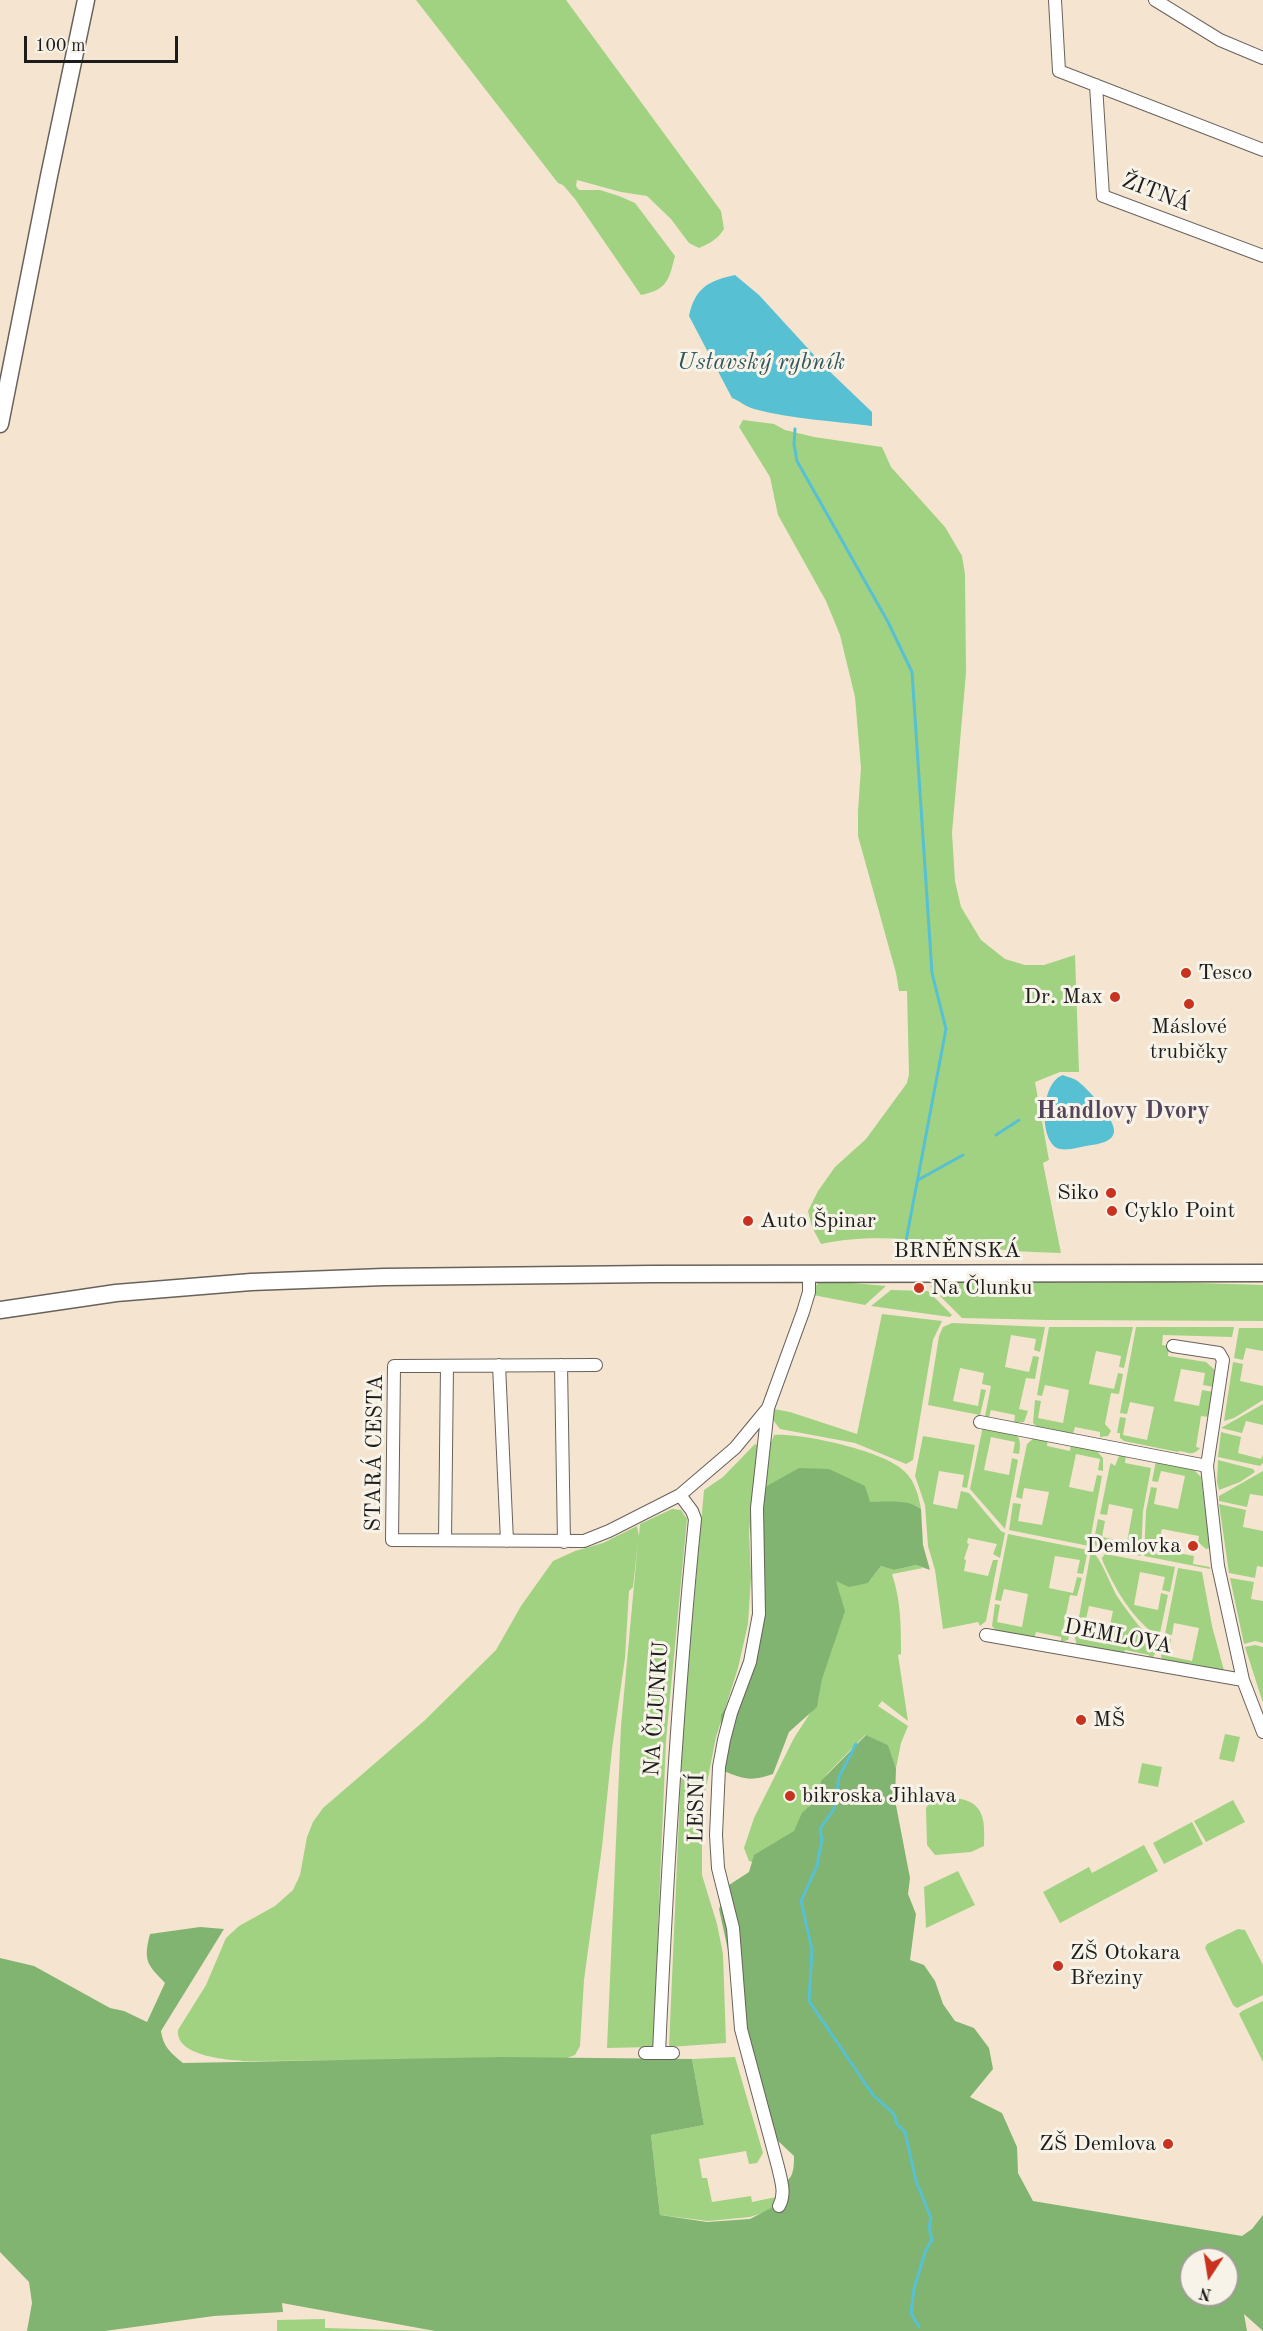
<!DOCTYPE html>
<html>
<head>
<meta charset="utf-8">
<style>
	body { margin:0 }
	#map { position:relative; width:1263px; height:2331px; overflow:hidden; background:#f5e5d0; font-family:"Old Standard TT",serif }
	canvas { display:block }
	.north { position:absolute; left:1179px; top:2247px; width:60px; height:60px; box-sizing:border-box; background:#f7f3e8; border:2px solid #9f9d96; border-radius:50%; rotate:192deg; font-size:16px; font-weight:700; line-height:24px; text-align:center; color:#1c1c1c }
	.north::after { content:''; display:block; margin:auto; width:21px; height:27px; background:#c8321e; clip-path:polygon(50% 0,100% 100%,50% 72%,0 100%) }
	.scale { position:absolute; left:24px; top:36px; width:154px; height:27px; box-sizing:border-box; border:3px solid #1c1c1c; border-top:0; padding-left:8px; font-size:18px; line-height:21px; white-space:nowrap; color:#1c1c1c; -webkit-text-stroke:4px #f7f3e8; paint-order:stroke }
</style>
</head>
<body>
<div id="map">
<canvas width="1263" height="2331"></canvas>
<div class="north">N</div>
<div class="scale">100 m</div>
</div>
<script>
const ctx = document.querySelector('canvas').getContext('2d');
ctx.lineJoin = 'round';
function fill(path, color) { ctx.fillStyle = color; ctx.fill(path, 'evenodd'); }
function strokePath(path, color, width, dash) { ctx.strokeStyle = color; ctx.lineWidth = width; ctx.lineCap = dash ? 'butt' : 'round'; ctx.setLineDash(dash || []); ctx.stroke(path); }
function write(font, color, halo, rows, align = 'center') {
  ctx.font = font + ' "Old Standard TT",serif'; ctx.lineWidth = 6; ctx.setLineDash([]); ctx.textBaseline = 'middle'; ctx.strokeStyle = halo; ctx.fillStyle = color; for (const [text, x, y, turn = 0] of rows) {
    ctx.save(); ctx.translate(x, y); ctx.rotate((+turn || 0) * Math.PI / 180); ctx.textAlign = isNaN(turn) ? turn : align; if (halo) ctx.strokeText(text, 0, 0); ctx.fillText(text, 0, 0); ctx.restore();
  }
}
const green = new Path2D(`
	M416 0H566L721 211 724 229C717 240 710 243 699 248L689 243 671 219 647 196 621 192 577 180 576 186 579 190H600L619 196 635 203 675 256C669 280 667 290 641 295L575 199 563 185 558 183Z
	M743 420 774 424 785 430 814 437 882 447 891 467 945 527 962 556 965 574 966 673 952 833 955 881 961 907 981 940 1005 959 1025 965H1044L1075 955 1079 1072H1060L1035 1082 1049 1160 1043 1163 1061 1253C1043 1252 1024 1252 1006 1250 940 1245 887 1230 821 1244L812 1227 808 1211 818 1191 835 1167 866 1139 907 1083 909 1074 907 991H899L896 973 858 836V811L861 768 855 697 840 635 826 601 778 515 770 477 739 427Z
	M1030 1280 1057 1283 1167 1282 1263 1285V1321L1049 1320 962 1318 930 1286 955 1281Z
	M819 1282H841L886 1286 865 1305 813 1295 811 1292Z
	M891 1290 928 1291 952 1315 950 1317 871 1306Z
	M882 1314 942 1321 933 1340 913 1460 906 1464 855 1443 780 1429 773 1420 774 1409 790 1412 857 1434Z
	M952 1323 1045 1327 1040 1352 1034 1350 1036 1339 1011 1335 1005 1367 1029 1372 1033 1356 1039 1357 1035 1379 1026 1378 1019 1409 1028 1411 1024 1422 1014 1423 1015 1415 991 1410 989 1417 985 1416 991 1386 982 1384 984 1373 960 1368 953 1401 978 1406 981 1389 986 1390 980 1415 928 1405 939 1336 943 1327Z
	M1049 1327H1133L1124 1368 1119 1367 1121 1356 1096 1351 1089 1384 1114 1389 1118 1373 1123 1374 1119 1394 1111 1393 1105 1424 1111 1431 1108 1436 1100 1437V1432L1075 1427 1073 1434 1037 1427 1033 1423 1035 1400 1041 1401 1038 1418 1063 1423 1069 1390 1045 1385 1042 1396 1037 1395Z
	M1136 1327H1234L1232 1337 1163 1335 1162 1345 1169 1346 1168 1356 1206 1362 1217 1372 1214 1387 1203 1385 1205 1373 1181 1369 1174 1401 1199 1406 1202 1390 1213 1392 1209 1417 1201 1416 1196 1447 1200 1448C1192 1457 1188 1452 1179 1451L1178 1452 1124 1441 1120 1438V1433H1117L1120 1417 1126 1418 1123 1435 1147 1440 1154 1407 1130 1402 1127 1414 1120 1413Z
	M1239 1328H1263V1351L1246 1348 1243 1360 1234 1358Z
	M1233 1362 1243 1364 1240 1381 1263 1386V1400L1234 1418 1224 1421Z
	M1263 1404V1425L1246 1421 1242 1433 1221 1428Z
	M983 1426C1004 1430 1025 1426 1019 1454L1013 1453 1015 1442 991 1437 984 1470 1009 1475 1012 1458 1018 1460 1005 1529 970 1489Z
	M1221 1432 1241 1437 1238 1453 1261 1459 1263 1455V1463L1260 1466 1218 1457Z
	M774 1435C802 1433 884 1451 904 1471 914 1479 919 1496 921 1509L917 1506 897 1502H870L760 1490 764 1461Z
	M923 1436 975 1445 967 1488 962 1487 964 1475 939 1471 933 1504 957 1509 961 1491 969 1493 1001 1531 1005 1533 1000 1558 993 1554 997 1544 968 1538 967 1543 969 1544 964 1559 966 1560 964 1571 988 1576 993 1560H998L986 1621 980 1626 978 1622 943 1629 935 1570 928 1546 925 1505 915 1476Z
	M1034 1438 1048 1439 1047 1446 1070 1451 1071 1444 1094 1448 1103 1458V1471L1098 1470 1100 1459 1076 1454 1069 1487 1093 1492 1097 1475 1102 1476 1089 1546 1009 1530 1013 1503 1021 1504 1018 1521 1042 1525 1049 1492 1024 1488 1022 1499 1016 1497 1027 1444Z
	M755 1444 760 1446 749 1531 751 1577 748 1624 738 1668 716 1737 698 1830H702V1875L717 1924 723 1954 726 2043 669 2047 683 1726 704 1490 723 1477Z
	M1126 1455 1125 1463 1151 1468 1143 1511 1141 1556 1093 1545 1098 1519 1105 1521 1102 1537 1127 1542 1133 1509 1109 1504 1107 1515 1100 1514 1110 1465 1111 1463 1115 1466 1119 1456Z
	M1218 1460 1253 1469 1255 1472 1240 1482 1219 1490 1217 1482Z
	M1156 1461 1192 1468 1201 1477 1210 1548 1206 1549 1198 1542 1199 1536 1162 1529 1157 1549 1194 1556 1193 1564 1210 1567V1569L1144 1556 1146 1511 1151 1487 1157 1488 1154 1504 1178 1509 1185 1476 1161 1471 1158 1482 1152 1481Z
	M1263 1471V1496L1250 1494 1247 1507 1219 1501V1496Z
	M1219 1504 1246 1510 1243 1527 1263 1531V1567L1257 1566 1255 1578 1229 1573Z
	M672 1509 681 1510 687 1519 666 1740 653 2047 607 2048 621 1726 638 1542 633 1587 629 1591 625 1658 612 1749 602 1847 584 1980 580 2046 575 2055 564 2059 245 2061C227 2060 175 2056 178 2030L206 1985 226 1938 239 1926 275 1906 293 1890 300 1875 307 1837 313 1822 323 1808 424 1721 496 1650 521 1606 553 1561 575 1551 603 1543 637 1526 639 1536 640 1524Z
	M1008 1534 1088 1550 1083 1574 1077 1573 1080 1560 1055 1556 1049 1588 1073 1593 1077 1577 1082 1578 1077 1596 1070 1595 1063 1629 1071 1631 1068 1640 1061 1642V1637L1036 1632 1034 1639 997 1632 992 1626 995 1604 1000 1605 997 1622 1022 1627 1028 1594 1004 1589 1001 1601 995 1600Z
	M1091 1551C1101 1556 1111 1588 1119 1599 1125 1608 1132 1617 1139 1626 1144 1631 1153 1636 1156 1642 1159 1650 1154 1658 1147 1662L1149 1655 1125 1650 1123 1657 1077 1646 1075 1638 1078 1620 1085 1622 1082 1639 1106 1644 1113 1611 1089 1606 1086 1619 1079 1617Z
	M1105 1554 1175 1567 1170 1592 1162 1590 1165 1577 1140 1572 1134 1605 1158 1610 1161 1593 1168 1595 1160 1633 1154 1634C1131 1616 1115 1589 1103 1562L1102 1558Z
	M916 1565 923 1568 892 1574C901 1601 901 1626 901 1654L898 1655 908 1721 882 1701 878 1706 908 1726 901 1743 896 1768 888 1745 865 1735 827 1774 792 1837 762 1865 749 1861 744 1848 754 1818 794 1738 818 1701 835 1580 868 1583 881 1566 894 1570Z
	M1178 1568 1202 1572 1212 1626 1226 1678 1162 1663 1161 1654 1164 1638 1171 1639 1168 1656 1192 1661 1199 1628 1174 1623 1172 1635 1165 1634Z
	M1230 1578 1254 1582 1251 1599 1263 1601V1643L1255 1641 1244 1644Z
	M1255 1645 1263 1647V1703L1245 1647Z
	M1225 1734 1240 1737 1234 1762 1219 1759Z
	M1142 1763 1162 1767 1158 1787 1138 1783Z
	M954 1798C985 1801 985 1820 984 1846L971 1852 935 1855 927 1845 926 1808 930 1802Z
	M1233 1800 1245 1822 1206 1842 1194 1821Z
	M1192 1822 1203 1844 1164 1864 1153 1843Z
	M1144 1845 1158 1871 1060 1923 1043 1892 1089 1867 1092 1873Z
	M958 1871 975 1905 926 1928 924 1887Z
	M1238 1929 1245 1930 1263 1965V1995L1237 2008 1233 2005 1205 1948 1207 1944Z
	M1263 2001V2062L1239 2014 1242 2011Z
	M735 2057 763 2153 757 2163 749 2164 746 2151 699 2159 702 2178H707L712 2202 751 2196 752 2202 781 2196 774 2209 750 2217 708 2221 660 2215 651 2135 704 2125 692 2059Z
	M325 2319V2328L435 2331H277V2320Z`);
const forest = new Path2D(`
	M799 1468 829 1469 865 1486 870 1502C886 1502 908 1499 921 1509L923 1545 930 1570 916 1565 894 1570 881 1566 868 1583 849 1587 836 1581 845 1611 822 1679 817 1707 789 1732 773 1774C751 1782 742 1779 722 1770L720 1765 721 1715 750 1671 756 1582 750 1530 751 1512 760 1490Z
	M866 1735 888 1745 896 1768 895 1800 910 1878 908 1894 916 1914 910 1960 924 1965 935 1981 943 2004 955 2021 974 2028 989 2048 993 2069 970 2097 1002 2113 1017 2147 1018 2173 1033 2201 1242 2236 1252 2229 1263 2215V2331L1244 2314 1247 2331H435L282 2303 283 2312 214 2316 105 2331H27L32 2303 29 2282 0 2252V1958L34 1966 110 2008 124 2011 147 2022 165 1983C147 1964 143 1961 150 1934L200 1927 224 1929 161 2031C163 2047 171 2053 183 2063L502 2057 692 2059 704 2125 651 2135 660 2215 707 2222 750 2219 775 2206 780 2175 788 2180C794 2175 794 2164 794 2156L777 2140 738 1996 719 1909 729 1885 749 1872 754 1855 794 1831 802 1813 819 1797 821 1781ZM1191 2259H1227V2295H1191Z`);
const water = new Path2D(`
	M735 275 759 295 825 367 872 412V426C833 421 792 419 754 409 746 407 740 401 732 398L689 316C695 288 708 281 735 275Z
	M1063 1075C1067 1077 1073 1078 1076 1080 1087 1087 1116 1120 1114 1132 1113 1141 1100 1144 1092 1145 1083 1146 1069 1151 1060 1149 1039 1145 1039 1083 1063 1075Z`);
const stream = new Path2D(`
	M795 429 794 444 797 461 888 622 912 672 932 973 946 1029 906 1241
	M996 1135 1019 1120
	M918 1180 963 1155
	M856 1744 839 1777 834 1809 820 1829 822 1839 817 1866 801 1901 812 1950 809 2001 873 2095 894 2114 897 2124 905 2132 916 2181 931 2218 929 2227 932 2240 925 2252 914 2289 911 2313 919 2327`);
const street = new Path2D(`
	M1055 0 1059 71 1263 150
	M1155 0 1220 40 1263 58
	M1096 85 1103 196 1263 256
	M1173 1346 1219 1353 1223 1360 1207 1466 1218 1566 1243 1680 1263 1732
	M499 1365 507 1541
	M561 1365 564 1542
	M596 1365 394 1366 392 1540 584 1541 609 1531 680 1495 735 1448 768 1408 803 1312 809 1292V1274
	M768 1408 757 1508 759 1614 750 1662 731 1713 724 1740 719 1767 716 1835 718 1868 733 1928 741 2029 778 2167C781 2180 786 2194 779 2206
	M980 1422 1207 1466
	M445 1540 447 1366
	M986 1635 1243 1680
	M645 2053H673
	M659 2053C667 1875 677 1697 695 1519L692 1511 680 1495`);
const secondary = new Path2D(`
	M0 424 49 176 86 0
	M0 1310 116 1293 251 1282 384 1277 652 1274 1263 1273`);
const markers = [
	[1186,973,6,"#c8321e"],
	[1115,997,6,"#c8321e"],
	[1189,1004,6,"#c8321e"],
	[1111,1193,6,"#c8321e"],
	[1112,1211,6,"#c8321e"],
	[748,1221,6,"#c8321e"],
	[919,1288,6,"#c8321e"],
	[1193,1546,6,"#c8321e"],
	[1081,1720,6,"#c8321e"],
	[790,1796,6,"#c8321e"],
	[1058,1966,6,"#c8321e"],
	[1168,2144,6,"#c8321e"]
];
const streetNames = [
	["ŽITNÁ",1156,193,21],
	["BRNĚNSKÁ",957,1251],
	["STARÁ CESTA",375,1453,-89],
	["DEMLOVA",1118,1637,11],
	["NA ČLUNKU",657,1709,-86],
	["LESNÍ",697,1808,-89]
];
const poiNames = [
	["Tesco",1198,973],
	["Dr. Max",1103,997,"right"],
	["Máslové",1189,1027,"center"],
	["trubičky",1189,1052,"center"],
	["Siko",1099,1193,"right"],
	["Cyklo Point",1124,1211],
	["Auto Špinar",760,1221],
	["Na Člunku",931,1288],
	["Demlovka",1181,1546,"right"],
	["MŠ",1093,1720],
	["bikroska Jihlava",802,1796],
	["ZŠ Otokara",1070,1953],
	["Březiny",1070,1978],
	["ZŠ Demlova",1156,2144,"right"]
];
const waterNames = [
	["Ustavský rybník",761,363]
];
const neighbourhoodNames = [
	["Handlovy Dvory",1123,1112]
];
fill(green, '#a0d282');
fill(forest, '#80b470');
fill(water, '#57c1d3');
strokePath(stream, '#57c1d3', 3);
strokePath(street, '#68625b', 14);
strokePath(secondary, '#68625b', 19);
strokePath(street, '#fff', 12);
strokePath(secondary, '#fff', 16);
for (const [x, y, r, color] of markers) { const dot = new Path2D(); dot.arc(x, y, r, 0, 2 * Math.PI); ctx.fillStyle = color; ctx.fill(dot); strokePath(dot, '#f7f3e8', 2); }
write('22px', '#1c1c1c', '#f7f3e8', streetNames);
write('22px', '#1c1c1c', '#f7f3e8', poiNames, 'left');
write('italic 24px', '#31565c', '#f7f3e8', waterNames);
write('bold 24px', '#54455c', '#f7f3e8', neighbourhoodNames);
</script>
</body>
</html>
